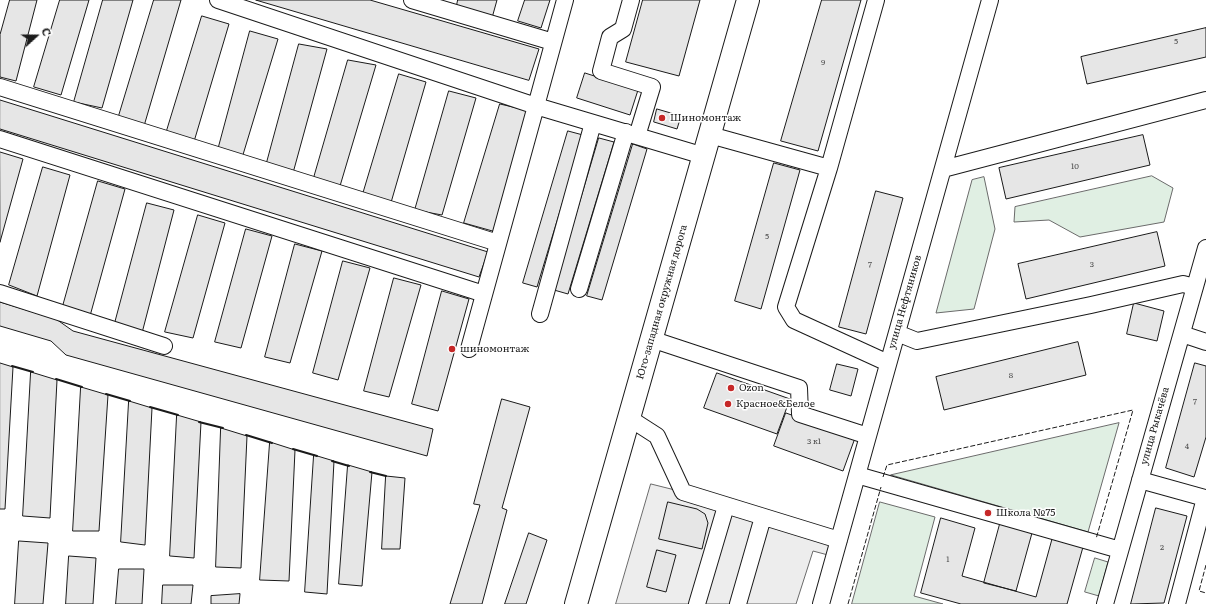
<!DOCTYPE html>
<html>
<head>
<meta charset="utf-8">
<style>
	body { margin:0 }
	#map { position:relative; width:1206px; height:604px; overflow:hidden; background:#fff; font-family:Literata,serif }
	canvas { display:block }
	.north { position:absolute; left:16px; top:16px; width:40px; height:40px; -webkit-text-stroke:3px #fff; paint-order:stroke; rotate:69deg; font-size:11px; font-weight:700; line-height:16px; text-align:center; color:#1a1a1a }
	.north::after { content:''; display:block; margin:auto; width:14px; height:18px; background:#1a1a1a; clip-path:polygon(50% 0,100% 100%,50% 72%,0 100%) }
</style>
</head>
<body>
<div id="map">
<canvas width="1206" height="604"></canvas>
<div class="north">С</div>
</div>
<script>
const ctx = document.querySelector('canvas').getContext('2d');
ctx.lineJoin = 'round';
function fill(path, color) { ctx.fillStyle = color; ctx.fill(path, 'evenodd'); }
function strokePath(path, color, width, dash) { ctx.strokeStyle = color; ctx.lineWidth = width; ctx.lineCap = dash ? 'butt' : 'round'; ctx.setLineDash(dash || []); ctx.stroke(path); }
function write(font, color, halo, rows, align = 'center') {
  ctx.font = font + ' Literata,serif'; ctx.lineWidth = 3; ctx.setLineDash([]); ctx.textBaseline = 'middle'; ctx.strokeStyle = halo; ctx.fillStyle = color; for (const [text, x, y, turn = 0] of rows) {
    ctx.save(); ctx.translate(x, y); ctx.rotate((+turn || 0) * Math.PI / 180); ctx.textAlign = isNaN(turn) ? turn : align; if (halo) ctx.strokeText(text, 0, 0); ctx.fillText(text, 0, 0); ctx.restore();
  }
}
const green = new Path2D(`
	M1152 176 1173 188 1164 222 1080 237 1049 220 1014 222 1015 207Z
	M984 177 995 229 974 309 936 313 972 180Z
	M1119 423 1088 532 891 475Z
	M880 502 935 517 914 596 943 604H852Z
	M1095 558 1108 562 1099 596 1085 592Z`);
const parking = new Path2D(`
	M651 484 683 492 839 540 828 555 813 551 796 604H616Z`);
const building = new Path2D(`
	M10 0H37L16 81 0 77V35Z
	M60 0H89L61 95 34 87Z
	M103 0H133L102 108 74 102Z
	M154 0H181L144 126 118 119Z
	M256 0H370L539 49 529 80Z
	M458 0H497L492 18 457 5Z
	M525 0H550L541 28 518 21Z
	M643 0H700L679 76 626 62Z
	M822 0H861L818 151 781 141Z
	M202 16 229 24 193 145 165 137Z
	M1206 28V57L1087 84 1081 57Z
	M250 31 278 39 242 158 218 150Z
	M299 44 327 49 293 173 266 166Z
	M348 60 376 65 340 186 313 181Z
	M585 73 638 90 630 115 577 98Z
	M399 74 426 82 390 206 363 194Z
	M449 91 476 98 442 215 415 210Z
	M0 100 488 252 479 277 0 129Z
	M500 104 530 111 496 232 464 223Z
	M657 109 681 116 677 129 654 122Z
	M568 131 583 135 537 287 523 283Z
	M1143 135 1150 165 1006 199 999 168Z
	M599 138 614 142 568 294 554 290Z
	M633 144 647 149 602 300 587 296Z
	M0 152 23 159 0 242Z
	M774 163 800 170 761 309 735 301Z
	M43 167 70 175 37 296 9 285Z
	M98 181 125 189 90 316 63 306Z
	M876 191 903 198 866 334 839 327Z
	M147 203 174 210 142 333 115 323Z
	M198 215 225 223 193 338 165 332Z
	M246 229 272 236 241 348 215 342Z
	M1157 232 1165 266 1026 299 1018 264Z
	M295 244 322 251 290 363 265 357Z
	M343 261 370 268 338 380 313 373Z
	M394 278 421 285 389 397 364 391Z
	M442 291 469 299 438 411 412 404Z
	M0 302 56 319 73 331 433 429 427 456 66 355 51 341 0 326Z
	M1134 303 1164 311 1157 341 1127 334Z
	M1078 342 1086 375 944 410 936 377Z
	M0 363 13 367 5 509H0Z
	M1195 363 1206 366V437L1194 477 1166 468Z
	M837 364 858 369 851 396 830 390Z
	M31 372 57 380 50 518 23 516Z
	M717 373 790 399 777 434 704 408Z
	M81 387 108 395 99 531H73Z
	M502 399 530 407 502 508 507 510 482 604H450L480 505 474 504Z
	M129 401 152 408 145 545 121 542Z
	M786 413 855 438 843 471 774 446Z
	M177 415 201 422 194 558 170 556Z
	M221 428 247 436 241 568 216 567Z
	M270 442 295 450 289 581 260 580Z
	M314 455 334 461 327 594 305 592Z
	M348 465 372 472 362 586 339 584Z
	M386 476 405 478 400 549H382Z
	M668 502 697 509 705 514 708 523 702 549 659 539Z
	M1156 508 1187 516 1164 603 1131 604Z
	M941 518 975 528 962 576 1036 597 1052 539 1083 547 1067 604H961L921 593Z
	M1000 524 1032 533 1016 591 984 583Z
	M529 533 547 540 526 604H505Z
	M19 541 48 543 43 604H15Z
	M657 550 676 555 666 592 647 587Z
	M69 556 96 558 93 604H66Z
	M119 569H144L142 604H116Z
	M163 585H193L191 604H162Z
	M240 594 239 604H211V596Z`);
const minor = new Path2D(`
	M218 0 536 106 565 0
	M412 0 553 42
	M631 0 623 29 610 37 601 71 652 87 637 136
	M0 87 498 243
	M710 135 829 168 786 307 794 320 888 363
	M0 139 484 294
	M829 168 876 0
	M943 169 1206 100
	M579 289 626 132
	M0 293 164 346
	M540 314 593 123
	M897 333 917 341 1091 305 1183 284 1195 287
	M1182 334 1206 342
	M651 339 799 388 800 414 868 436
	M469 349 536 106 704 156
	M629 418 657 436 683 492 839 540
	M857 475 1120 550
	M1140 480 1205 498 1177 604
	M697 604 726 506
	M738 604 763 517
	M821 604 990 0
	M1105 604 1206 248`);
const highway = new Path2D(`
	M576 604 748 0`);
const fence = new Path2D(`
	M883 477 887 465 1133 410 1096 539
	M1206 565 1199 591 1206 593
	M848 604 881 487`);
const wall = new Path2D(`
	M12 366 33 372
	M56 379 82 387
	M106 394 130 401
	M150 407 178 415
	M199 422 223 428
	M246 435 272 443
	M293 449 317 456
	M332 461 349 466
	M370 472 386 476`);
const markers = [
	[662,118,4,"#c62828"],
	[452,349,4,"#c62828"],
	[731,388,4,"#c62828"],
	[728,404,4,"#c62828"],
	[988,513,4,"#c62828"]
];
const numberNames = [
	["5",1176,42],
	["9",823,63],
	["10",1075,167],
	["5",767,237],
	["7",870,265],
	["3",1092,265],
	["8",1011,376],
	["7",1195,402],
	["3 к1",814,442],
	["4",1187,447],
	["2",1162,548],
	["1",948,560]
];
const poiNames = [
	["Шиномонтаж",670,118],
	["шиномонтаж",460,349],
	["Ozon",739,388],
	["Красное&Белое",736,404],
	["Школа №75",996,513]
];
const streetNames = [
	["Юго-западная окружная дорога",662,302,-74],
	["улица Нефтяников",905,302,-74],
	["улица Рыкачёва",1155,426,-74]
];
fill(green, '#e0efe3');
strokePath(green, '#6a6a6a', 1);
fill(parking, '#ededed');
strokePath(parking, '#6a6a6a', 1);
fill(building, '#e6e6e6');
strokePath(building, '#1a1a1a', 1);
strokePath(minor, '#1a1a1a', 18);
strokePath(highway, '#1a1a1a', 24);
strokePath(minor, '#fff', 16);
strokePath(highway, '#fff', 22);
strokePath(fence, '#1a1a1a', 1, [5, 2]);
strokePath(wall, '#1a1a1a', 2);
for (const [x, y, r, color] of markers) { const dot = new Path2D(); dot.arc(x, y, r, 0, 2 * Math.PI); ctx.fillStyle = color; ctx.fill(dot); strokePath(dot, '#fff', 1.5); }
write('8px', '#4d4d4d', null, numberNames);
write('10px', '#1a1a1a', '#fff', poiNames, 'left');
write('10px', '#1a1a1a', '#fff', streetNames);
</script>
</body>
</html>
